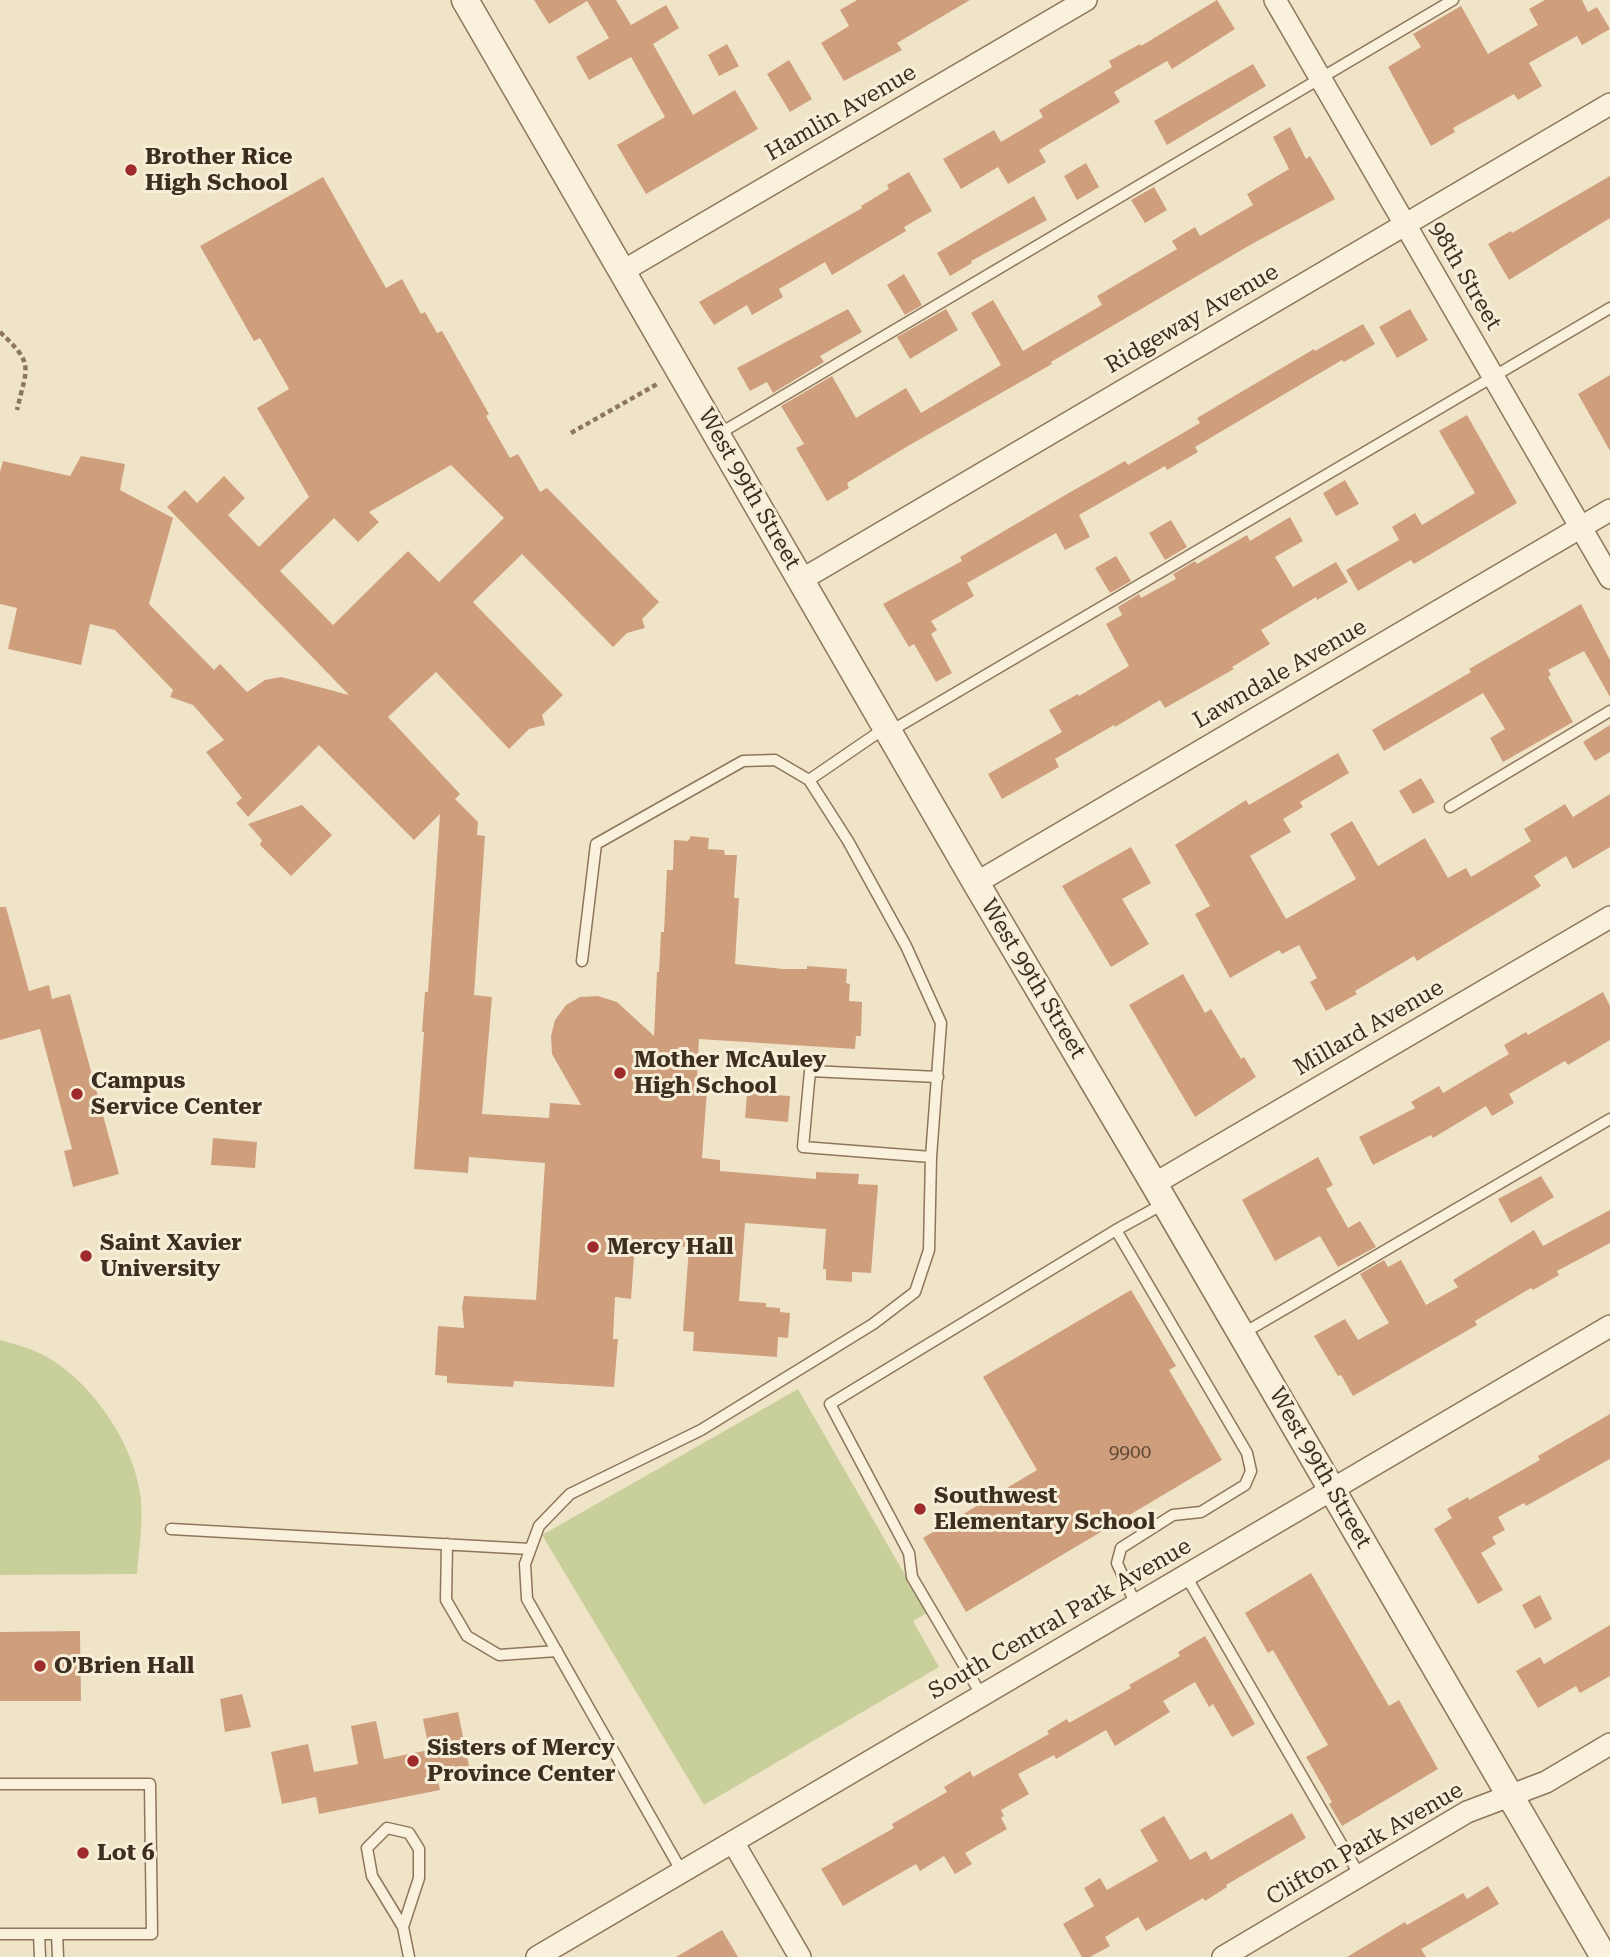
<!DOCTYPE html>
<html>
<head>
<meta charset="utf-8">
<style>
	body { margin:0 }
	canvas { display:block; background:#f0e4c8 }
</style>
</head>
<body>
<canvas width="1610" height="1957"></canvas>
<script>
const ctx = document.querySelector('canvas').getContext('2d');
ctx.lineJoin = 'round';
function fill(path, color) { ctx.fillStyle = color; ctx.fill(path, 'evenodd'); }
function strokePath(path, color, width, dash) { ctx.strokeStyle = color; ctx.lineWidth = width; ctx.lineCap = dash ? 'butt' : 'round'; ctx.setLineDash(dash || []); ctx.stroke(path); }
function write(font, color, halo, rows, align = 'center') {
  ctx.font = font + ' "Roboto Serif",serif'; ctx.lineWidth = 6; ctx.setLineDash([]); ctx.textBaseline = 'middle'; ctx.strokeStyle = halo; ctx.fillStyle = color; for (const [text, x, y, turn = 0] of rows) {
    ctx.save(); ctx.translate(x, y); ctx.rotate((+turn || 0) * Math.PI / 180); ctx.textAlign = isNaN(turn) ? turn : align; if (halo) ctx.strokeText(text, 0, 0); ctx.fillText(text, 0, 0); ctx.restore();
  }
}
const green = new Path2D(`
	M0 1340C14 1344 28 1347 41 1354 90 1378 135 1444 141 1499 143 1524 139 1549 137 1574L0 1575Z
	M798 1389 927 1613 913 1621 939 1667 704 1805 542 1535Z`);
const building = new Path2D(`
	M534 0H616L631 25 666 5 679 28 653 44 693 115 735 90 758 129 646 194 617 145 665 117 631 57 589 80 576 57 609 38 587 1 549 24Z
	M857 0H970L897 43 902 50 844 81 821 43 849 26 840 10Z
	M1217 0 1235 29 1172 69 1167 61 1114 92 1120 102 1039 150 1046 162 1008 184 998 167 961 189 943 159 994 130 1001 142 1043 117 1039 110 1112 67 1109 61 1140 44 1141 46Z
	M1545 0H1582L1588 12 1597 7 1610 29 1582 45 1577 36 1529 63 1542 86 1518 100 1514 94 1453 128 1455 132 1431 146 1388 67 1421 47 1413 34 1461 6 1488 54 1538 25 1529 9Z
	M727 44 739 66 719 76 708 55Z
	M789 60 812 99 790 112 767 74Z
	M1253 64 1266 86 1167 145 1154 121Z
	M1290 127 1306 159 1310 156 1335 199 1250 245 1051 362 1052 364 908 446 847 483 849 488 827 501 796 448 804 444 781 406 832 376 856 418 906 388 921 413 1001 365 971 313 993 300 1023 351 1102 305 1097 296 1177 249 1172 241 1195 227 1200 236 1253 205 1247 194 1289 169 1273 137Z
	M1086 163 1099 187 1077 200 1064 176Z
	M909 172 932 211 904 227 906 231 832 275 825 262 779 289 783 297 752 315 747 305 714 325 699 302 862 208 861 206 889 189 887 185Z
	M1610 176V218L1509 280 1488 244 1511 231 1512 233Z
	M323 177 386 288 402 279 421 314 425 312 437 333 442 331 489 414 486 416 510 458 518 454 540 492 547 488 659 602 642 619 645 628 627 633 613 647 522 554 473 602 563 695 542 715 545 725 529 729 509 749 436 672 388 717 460 794 455 799 478 822 477 835 485 836 474 995 492 997 482 1114 549 1118 550 1103 581 1105 552 1054 551 1036 555 1020 566 1005 580 997 598 996 617 1002 654 1036 657 972H659L661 932H664L667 870H673L674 840 688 841 691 836 709 838 708 849 724 850 725 855H737L734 898H739L735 964 783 969H807V966L847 969 846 983 850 984 849 1001 862 1002 861 1036H856L855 1049 699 1039 697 1077H708L702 1158 720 1160V1171L816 1179V1172L859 1174 858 1184 878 1185 871 1273 852 1272V1282L826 1280V1269H823L826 1229 745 1223 739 1301 766 1303V1307L780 1308V1312L790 1313 788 1338 778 1337 777 1357 693 1351 694 1332 683 1331 689 1247 635 1243 631 1299 615 1297 613 1339H618L614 1387 514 1381 513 1387 447 1383V1376L435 1375 438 1326 464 1328 462 1307 464 1296 536 1300 545 1163 469 1157 468 1173 414 1169 424 1032H422L425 992H428L440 814 414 840 319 745 248 817 236 803 242 798 206 752 224 740 193 705 170 697 173 690 115 630 90 624 81 665 8 649 17 608 0 604V472L3 461 70 476 81 456 125 464 120 490 173 518 149 604 214 670 220 664 247 692 265 680 281 677 349 695 167 507 185 490 197 503 224 476 245 498 228 515 259 547 309 497 257 408 289 389 260 338 254 341 200 246ZM451 465 504 518 439 582 408 551 333 625 280 571 334 518 358 542 379 522 369 512Z
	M1154 187 1167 210 1145 223 1131 200Z
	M1034 196 1047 220 971 261 972 263 950 276 937 253Z
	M904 274 922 305 905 315 887 285Z
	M848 309 862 332 820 356 824 362 773 393 767 382 750 391 737 368Z
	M946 309 958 330 910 359 897 337Z
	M1410 309 1428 340 1397 358 1379 327Z
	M1363 324 1375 344 1344 362 1342 360 1195 447 1198 452 1167 470 1165 466 1079 515 1090 537 1065 550 1056 533 967 583 974 596 931 621 937 630 931 634 952 673 936 682 914 644 909 647 883 604 962 561 960 557 1067 494 1125 461 1128 465 1200 423 1197 418 1314 349 1315 351Z
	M1610 375V451L1578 394Z
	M1467 415 1517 503 1414 564 1411 560 1358 591 1346 570 1399 540 1392 527 1415 513 1422 525 1475 493 1439 431Z
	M1345 480 1359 504 1336 516 1323 493Z
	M1290 517 1303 541 1275 557 1293 587 1336 562 1348 582 1317 600 1316 597 1261 630 1270 644 1232 667 1234 669 1165 708 1160 700 1115 727 1114 725 1055 759 1059 767 1002 799 988 774 1062 732 1049 710 1078 694 1079 696 1129 666 1106 624 1122 615 1118 607 1139 594 1141 598 1176 579 1173 574 1195 561 1197 564 1247 535 1250 541Z
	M1171 520 1187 547 1165 560 1149 533Z
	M1116 556 1131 581 1110 593 1095 568Z
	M1581 604 1610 660V697L1584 651 1548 670 1551 675 1548 677 1573 722 1503 762 1490 738 1505 729 1483 693 1384 751 1372 730 1471 672 1469 669Z
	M1610 725V752L1595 761 1583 742Z
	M1338 753 1349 773 1300 802 1303 807 1283 819 1291 832 1250 856 1286 919 1356 879 1330 834 1352 821 1378 866 1425 838 1448 878 1466 868 1471 877 1531 841 1524 829 1565 804 1573 817 1610 794V847L1573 869 1566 856 1534 876 1541 886 1417 961 1414 956 1355 991 1357 994 1326 1011 1310 982 1317 978 1299 945 1282 954 1279 950 1230 978 1195 914 1210 906 1175 845 1246 800 1249 805Z
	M1421 778 1435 802 1413 814 1399 791Z
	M302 805 332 835 291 876 260 845 262 840 248 824Z
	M1131 847 1151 883 1122 899 1149 944 1111 967 1062 886Z
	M0 907H6L29 991 49 985 52 999 70 994 119 1174 73 1187 64 1151 72 1149 40 1029 0 1040Z
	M1183 974 1205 1013 1211 1009 1241 1059 1244 1057 1256 1077 1195 1117 1129 1005Z
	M1603 992 1610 1006V1040L1568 1065 1565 1061 1509 1094 1514 1103 1492 1116 1486 1106 1433 1138 1431 1135 1373 1165 1359 1137 1415 1108 1411 1102 1439 1086 1443 1093 1509 1054 1504 1045 1526 1032 1528 1035Z
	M747 1093 790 1096 788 1122 745 1118Z
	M213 1138 257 1142 255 1168 211 1165Z
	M1318 1157 1333 1185 1326 1189 1348 1228 1360 1221 1376 1247 1338 1267 1320 1236 1275 1261 1242 1200Z
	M1541 1176 1554 1197 1511 1223 1498 1199Z
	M1610 1210V1243L1557 1271 1559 1275 1533 1290 1531 1288 1475 1321 1477 1325 1353 1396 1341 1375 1338 1376 1314 1336 1345 1319 1358 1340 1389 1323 1360 1274 1384 1260 1388 1267 1401 1260 1426 1305 1458 1287 1453 1280 1534 1230 1543 1246Z
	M1131 1290 1176 1366 1169 1370 1222 1460 966 1612 923 1538 1037 1470 983 1377Z
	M1610 1414V1459L1526 1506 1524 1503 1498 1517 1505 1530 1492 1537 1496 1544 1481 1553 1503 1590 1478 1604 1434 1529 1452 1518 1447 1509 1468 1497 1469 1500 1540 1460 1538 1456Z
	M1311 1573 1389 1706 1399 1700 1438 1769 1342 1826 1329 1804 1332 1802 1306 1757 1328 1745 1273 1650 1268 1653 1245 1613Z
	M1540 1595 1552 1619 1535 1629 1522 1605Z
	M1610 1625V1676L1580 1693 1576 1686 1538 1708 1516 1671 1540 1657 1544 1664Z
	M80 1631 81 1701H0V1632Z
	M1205 1636 1255 1724 1232 1737 1213 1704 1209 1707 1195 1682 1163 1701 1170 1712 1115 1746 1106 1730 1056 1759 1054 1755 1018 1774 1029 1794 1001 1810 1004 1816 1001 1818 1007 1829 965 1853 972 1864 955 1874 944 1856 920 1871 916 1864 843 1906 821 1869 894 1828 892 1824 947 1792 944 1787 970 1771 973 1777 1049 1734 1047 1731 1067 1719 1069 1723 1131 1688 1129 1685 1180 1656 1178 1652Z
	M242 1694 251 1727 225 1732 220 1699Z
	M458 1712 469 1766 436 1772 440 1790 319 1814 316 1797 282 1804 271 1752 308 1744 314 1772 358 1764 351 1726 376 1721 384 1759 429 1750 423 1719Z
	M1292 1813 1306 1838 1226 1885 1227 1887 1205 1901 1203 1898 1146 1931 1138 1917 1105 1937 1110 1946 1090 1957H1082L1063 1924 1094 1906 1084 1888 1100 1878 1107 1890 1158 1861 1140 1830 1164 1816 1190 1860 1206 1851 1211 1860Z
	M1488 1886 1499 1904 1421 1949 1426 1957H1347L1405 1922 1407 1925 1463 1893 1467 1899Z
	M722 1930 738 1957H676Z`);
const path = new Path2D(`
	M0 332C35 365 27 366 17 410
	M571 433 659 383`);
const service = new Path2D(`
	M717 435 1453 0
	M889 732 1610 308
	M1450 807 1610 711
	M582 961 596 844 743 761 775 760 809 780
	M931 1157 803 1147 810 1071 938 1077
	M1242 1334 1610 1119
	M171 1529 530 1549
	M447 1544 446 1600 467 1636 499 1655 557 1651
	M1186 1576 1360 1876
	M1136 1605 1117 1563 1121 1548 1173 1515 1201 1512 1245 1485 1251 1471 1247 1453 1116 1230 1165 1203
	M982 1696 912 1577 909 1553 830 1404 1116 1230
	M0 1784H150L152 1934H0
	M682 1872 527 1599 525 1564 539 1526 570 1494 701 1430 873 1324 915 1292 929 1250 931 1157 941 1023 906 946 848 841 809 780 885 728
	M403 1927 419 1878V1849L409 1833 387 1828 367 1848 372 1876 403 1927 409 1957
	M39 1934 40 1957
	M57 1934 58 1957`);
const minor = new Path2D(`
	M1275 0 1610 578
	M623 271 1086 0
	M801 580 1610 104
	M976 883 1610 510
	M1154 1184 1610 917
	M733 1842 800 1957
	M537 1957 1610 1326
	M1223 1957 1467 1812 1546 1782 1610 1744`);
const tertiary = new Path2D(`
	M465 0 976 883 1154 1184 1604 1957`);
const markers = [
	[131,170,7,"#9e2a2b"],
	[620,1073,7,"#9e2a2b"],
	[77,1094,7,"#9e2a2b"],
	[593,1247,7,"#9e2a2b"],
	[86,1256,7,"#9e2a2b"],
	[920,1509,7,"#9e2a2b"],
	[40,1666,7,"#9e2a2b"],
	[413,1761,7,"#9e2a2b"],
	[83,1853,7,"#9e2a2b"]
];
const numberNames = [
	["9900",1130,1452]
];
const streetNames = [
	["Hamlin Avenue",841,113,-30],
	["98th Street",1465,276,60],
	["Ridgeway Avenue",1192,319,-30],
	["West 99th Street",749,489,60],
	["Lawndale Avenue",1280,674,-30],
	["West 99th Street",1033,979,59],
	["Millard Avenue",1369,1028,-30],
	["West 99th Street",1320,1468,60],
	["South Central Park Avenue",1060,1619,-30],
	["Clifton Park Avenue",1365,1844,-30]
];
const poiNames = [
	["Brother Rice",145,157],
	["High School",145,183],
	["Mother McAuley",634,1060],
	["High School",634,1086],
	["Campus",91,1081],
	["Service Center",91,1107],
	["Saint Xavier",100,1243],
	["University",100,1269],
	["Mercy Hall",607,1247],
	["Southwest",934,1496],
	["Elementary School",934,1522],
	["O'Brien Hall",54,1666],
	["Sisters of Mercy",427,1748],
	["Province Center",427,1774],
	["Lot 6",97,1853]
];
fill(green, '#c9cf9b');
fill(building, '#cf9f7d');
strokePath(service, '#8d765c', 13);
strokePath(minor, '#8d765c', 24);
strokePath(tertiary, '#8d765c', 29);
strokePath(path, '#8d765c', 4.5, [5, 3.5]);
strokePath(service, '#faf1dc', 10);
strokePath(minor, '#faf1dc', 21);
strokePath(tertiary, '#faf1dc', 26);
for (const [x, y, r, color] of markers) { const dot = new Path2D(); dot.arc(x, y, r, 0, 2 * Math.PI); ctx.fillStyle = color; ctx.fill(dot); strokePath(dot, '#f7eed8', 2.5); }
write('19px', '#624a37', null, numberNames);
write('23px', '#3d2e20', '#f7eed8', streetNames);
write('bold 23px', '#3d2e20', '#f7eed8', poiNames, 'left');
</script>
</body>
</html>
